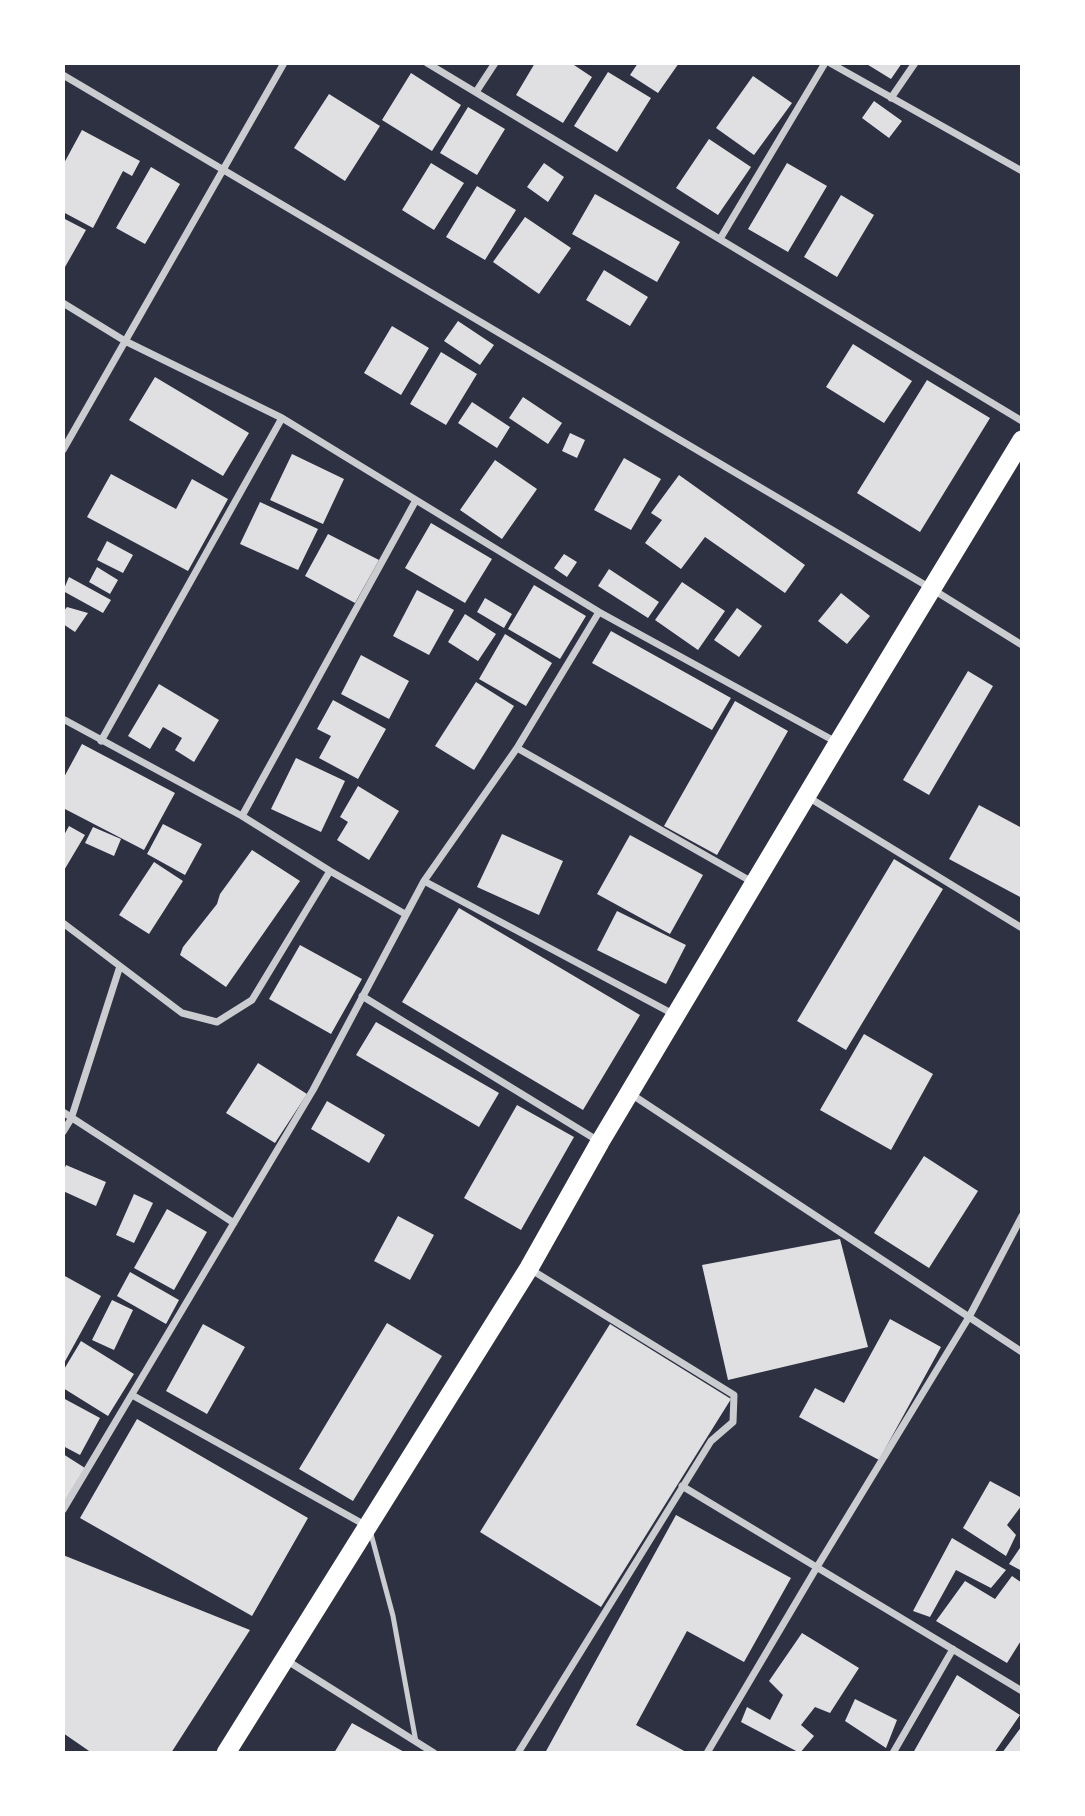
<!DOCTYPE html>
<html>
<head>
<meta charset="utf-8">
<style>
	body { margin:0 }
	#map { position:relative; width:1085px; height:1816px; overflow:hidden; background:#2d3142; font-family:"DejaVu Sans",sans-serif }
	canvas { display:block }
	.frame { position:absolute; inset:0; border:65px solid #fff; pointer-events:none }
</style>
</head>
<body>
<div id="map">
<canvas width="1085" height="1816"></canvas>
<div class="frame"></div>
</div>
<script>
const ctx = document.querySelector('canvas').getContext('2d');
ctx.lineJoin = 'round';
function fill(path, color) { ctx.fillStyle = color; ctx.fill(path, 'evenodd'); }
function strokePath(path, color, width, dash) { ctx.strokeStyle = color; ctx.lineWidth = width; ctx.lineCap = dash ? 'butt' : 'round'; ctx.setLineDash(dash || []); ctx.stroke(path); }
const building = new Path2D(`
	M535 63H571L592 77 563 123 516 95Z
	M638 63H679L658 93 630 75Z
	M865 63H902L891 79Z
	M608 72 651 98 617 152 574 126Z
	M411 73 461 105 432 151 382 120Z
	M753 76 792 103 754 155 716 128Z
	M329 94 380 126 345 181 294 148Z
	M874 101 902 121 889 138 862 118Z
	M468 107 505 129 477 175 440 153Z
	M82 130 140 161 132 176 123 171 93 228 63 212V165Z
	M709 139 751 167 718 215 676 188Z
	M431 163 464 183 434 230 402 210Z
	M544 163 564 177 548 202 527 187Z
	M787 163 827 186 788 252 748 229Z
	M151 167 180 184 145 244 116 228Z
	M477 186 516 210 485 260 446 237Z
	M595 194 680 242 657 282 572 234Z
	M841 195 874 215 837 277 804 257Z
	M525 217 571 248 539 294 493 262Z
	M63 218 86 230 65 267 63 266Z
	M604 270 648 297 630 326 586 300Z
	M458 321 494 345 480 365 444 341Z
	M392 326 429 348 401 395 364 373Z
	M853 344 912 381 884 423 826 387Z
	M441 352 477 374 446 425 410 404Z
	M155 377 249 433 223 476 129 420Z
	M927 380 990 418 920 532 857 493Z
	M523 397 562 423 548 444 509 418Z
	M472 402 510 427 497 448 458 423Z
	M570 433 585 440 577 458 562 451Z
	M292 454 344 479 323 524 270 500Z
	M624 458 661 479 631 530 594 510Z
	M495 460 537 489 502 539 460 510Z
	M111 474 176 509 192 479 228 499 188 571 87 517Z
	M679 475 805 565 785 593 705 537 681 569 645 543 662 520 651 513Z
	M260 502 318 529 298 570 240 544Z
	M431 523 492 559 465 603 405 568Z
	M328 534 379 560 355 603 305 576Z
	M107 541 133 555 123 573 97 560Z
	M564 554 577 562 567 577 554 568Z
	M97 567 118 580 110 594 89 582Z
	M609 569 659 602 648 618 598 586Z
	M69 577 111 600 103 613 63 591Z
	M682 582 725 611 698 650 655 620Z
	M534 585 586 616 560 659 508 629Z
	M417 590 454 610 429 655 393 636Z
	M841 593 870 616 847 644 818 621Z
	M485 598 512 614 504 628 477 612Z
	M67 607 88 613 75 632 63 624V612Z
	M737 608 762 626 739 657 714 640Z
	M465 614 496 634 478 661 448 642Z
	M611 631 731 698 712 730 592 663Z
	M505 634 552 663 526 706 479 679Z
	M361 655 409 681 389 719 341 694Z
	M968 671 993 686 929 795 903 780Z
	M476 682 514 706 474 770 435 746Z
	M159 684 219 720 194 762 175 750 182 738 163 727 150 749 128 736Z
	M333 700 386 729 358 779 319 758 331 736 317 729Z
	M735 701 788 731 717 855 664 826Z
	M82 744 175 793 144 850 63 808V779Z
	M296 758 345 781 321 832 271 809Z
	M358 786 399 811 369 860 337 840 348 822 340 817Z
	M979 805 1022 828V898L949 859Z
	M163 824 202 844 185 875 147 854Z
	M69 826 85 835 63 872V837Z
	M93 827 121 839 114 856 85 843Z
	M502 834 563 861 539 915 477 887Z
	M630 835 703 875 670 934 597 894Z
	M252 850 300 881 226 987 180 955 183 947 217 904 220 894Z
	M894 859 943 889 846 1050 797 1021Z
	M154 862 183 881 149 934 119 915Z
	M459 908 640 1015 583 1110 402 1002Z
	M617 911 686 945 666 984 597 950Z
	M300 945 362 979 331 1034 269 999Z
	M376 1022 499 1093 479 1127 356 1055Z
	M864 1034 933 1074 891 1150 820 1110Z
	M258 1063 307 1094 275 1143 226 1113Z
	M327 1101 385 1135 369 1163 311 1129Z
	M517 1105 574 1137 521 1230 464 1198Z
	M924 1156 978 1191 929 1268 874 1233Z
	M66 1165 106 1182 96 1206 63 1191V1172Z
	M134 1194 153 1203 134 1243 116 1235Z
	M167 1209 207 1232 174 1290 134 1268Z
	M398 1216 434 1235 410 1280 374 1261Z
	M840 1239 868 1347 728 1380 702 1265Z
	M130 1272 179 1300 166 1324 117 1296Z
	M63 1275 101 1296 63 1365Z
	M112 1300 133 1310 114 1350 92 1340Z
	M890 1319 941 1347 879 1460 799 1417 815 1388 844 1403Z
	M387 1323 442 1356 353 1501 299 1469Z
	M203 1324 245 1347 207 1414 166 1391Z
	M610 1324 731 1399 601 1607 480 1532Z
	M81 1341 134 1374 108 1416 63 1388V1371Z
	M63 1398 100 1418 80 1455 63 1446Z
	M137 1419 308 1518 252 1616 80 1518Z
	M63 1454 85 1468 63 1504Z
	M990 1481 1022 1498V1505L1007 1525 1016 1535 1006 1556 963 1528Z
	M676 1515 791 1578 744 1662 687 1631 636 1725 688 1753H545Z
	M952 1538 1006 1570 991 1588 956 1570 930 1617 913 1611Z
	M1022 1545V1571L1009 1564Z
	M63 1555 250 1630 171 1753H92L63 1733Z
	M1012 1576 1022 1583V1639L1007 1663 936 1621 965 1581 995 1599Z
	M802 1633 859 1668 830 1713 815 1707 801 1725 814 1736 800 1753 741 1722 747 1707 770 1720 783 1695 769 1681Z
	M957 1675 1020 1715 994 1753H913Z
	M855 1699 897 1720 886 1748 845 1721Z
	M352 1723 406 1753H334Z
	M1022 1726V1753H1002Z`);
const service = new Path2D(`
	M371 1534 393 1616 416 1742`);
const minor = new Path2D(`
	M427 63 1022 421
	M830 63 1022 171
	M63 75 932 589 1022 645
	M476 92 495 63
	M891 98 915 63
	M720 239 825 63
	M63 303 125 341 282 418 599 612 838 743
	M63 450 284 63
	M63 719 242 816 330 871 405 914
	M101 741 282 418
	M517 748 754 883
	M808 797 1022 928
	M242 816 416 500
	M424 881 675 1015
	M63 923 182 1013 217 1022 252 1000 330 871
	M362 996 600 1142
	M631 1094 1022 1352
	M63 1112 234 1223
	M63 1132 71 1119 120 966
	M132 1395 365 1525
	M682 1486 1022 1691
	M63 1510 313 1090 424 881 517 748 599 612
	M286 1660 434 1753
	M518 1753 711 1441 733 1422 734 1395 530 1269
	M707 1753 817 1567 969 1317 1022 1216
	M893 1753 953 1649`);
const trunk = new Path2D(`
	M226 1753 529 1268 600 1142 838 743 1022 440`);
fill(building, '#e0e0e3');
strokePath(service, '#caccd0', 5);
strokePath(minor, '#caccd0', 7);
strokePath(trunk, '#fff', 19);
</script>
</body>
</html>
